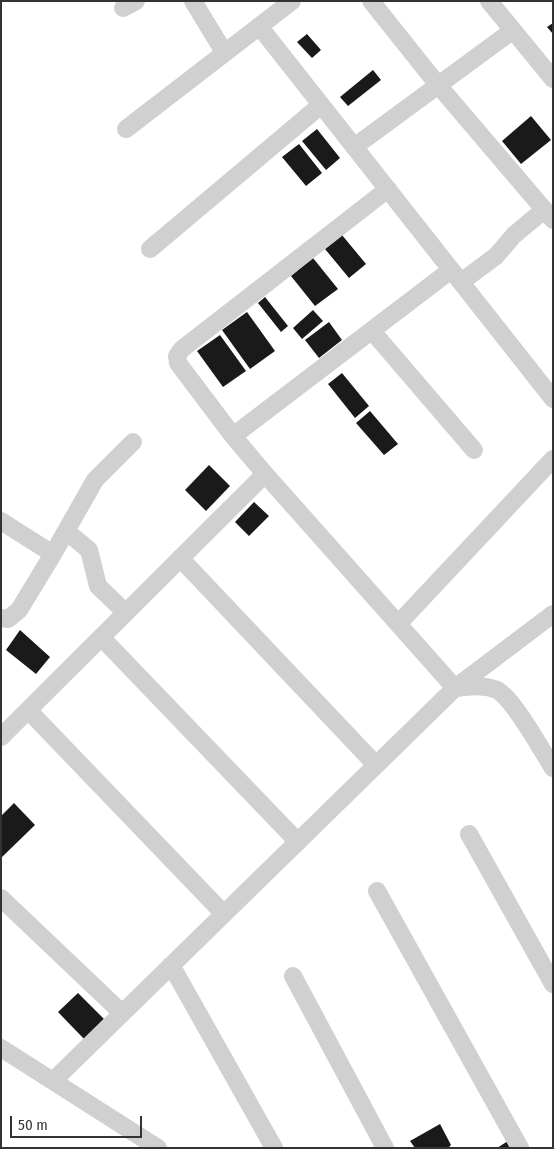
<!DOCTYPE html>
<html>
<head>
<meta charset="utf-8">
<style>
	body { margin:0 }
	#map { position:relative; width:554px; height:1149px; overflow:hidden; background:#fff; font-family:"Fira Sans Condensed",sans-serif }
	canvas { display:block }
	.frame { position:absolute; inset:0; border:2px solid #333; pointer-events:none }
	.scale { position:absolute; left:10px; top:1116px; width:132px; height:22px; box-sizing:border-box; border:2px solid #333; border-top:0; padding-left:6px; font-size:15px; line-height:18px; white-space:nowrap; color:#333; -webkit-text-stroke:4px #fff; paint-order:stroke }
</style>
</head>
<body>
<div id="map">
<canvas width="554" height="1149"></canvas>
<div class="frame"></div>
<div class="scale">50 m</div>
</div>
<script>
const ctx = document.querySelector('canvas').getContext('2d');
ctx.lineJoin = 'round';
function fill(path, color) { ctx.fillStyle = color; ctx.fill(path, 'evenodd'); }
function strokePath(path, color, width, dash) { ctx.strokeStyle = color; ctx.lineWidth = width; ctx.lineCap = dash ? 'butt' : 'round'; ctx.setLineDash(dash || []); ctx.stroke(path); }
const building = new Path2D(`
	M553 23V34L547 27Z
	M307 34 321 50 312 58 297 42Z
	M373 70 381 80 348 106 340 97Z
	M531 116 551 140 521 164 502 141Z
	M317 129 340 158 326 170 302 141Z
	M299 144 322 173 306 186 282 157Z
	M342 235 366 264 349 278 325 249Z
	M313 258 338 289 315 306 291 276Z
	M265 297 288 326 281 332 258 303Z
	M313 310 323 321 302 339 293 328Z
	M247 312 275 351 250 369 222 330Z
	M329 322 342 340 319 358 305 340Z
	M220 335 246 371 223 387 197 351Z
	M342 373 369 406 355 418 328 384Z
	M370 411 398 444 384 455 356 423Z
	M209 465 230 486 206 511 185 490Z
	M254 502 269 516 249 536 235 522Z
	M20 630 50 657 36 674 6 650Z
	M14 803 35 825 1 858V816Z
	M78 993 105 1020 85 1040 58 1012Z
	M440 1124 451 1145 448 1148H415L410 1141Z
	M508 1141 512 1148H497Z`);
const minor = new Path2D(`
	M193 1 224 52
	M371 1 438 85 553 220
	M489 1 553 79
	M123 8 136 1
	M259 26 553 399
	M126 129 292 1
	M354 147 512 31
	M388 189 182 349 177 356 178 363 233 436 265 474 455 688 553 614
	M150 249 321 105
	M461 282 496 256 514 235 544 210
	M372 331 474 450
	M233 436 451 270
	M1 521 53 554
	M66 531 89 550 98 586 126 613
	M180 558 376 765
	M1 618 8 619 19 610 53 554 95 480 133 442
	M398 624 553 459
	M101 637 298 842
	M28 710 224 914
	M1 737 265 474
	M469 834 553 984
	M377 891 520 1148
	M1 898 122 1013
	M171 965 274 1148
	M293 976 385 1148
	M1 1048 158 1148
	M53 1081 455 688C469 687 484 684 497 690 514 699 542 751 553 768`);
fill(building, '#1a1a1a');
strokePath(minor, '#d0d0d0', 18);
</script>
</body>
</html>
